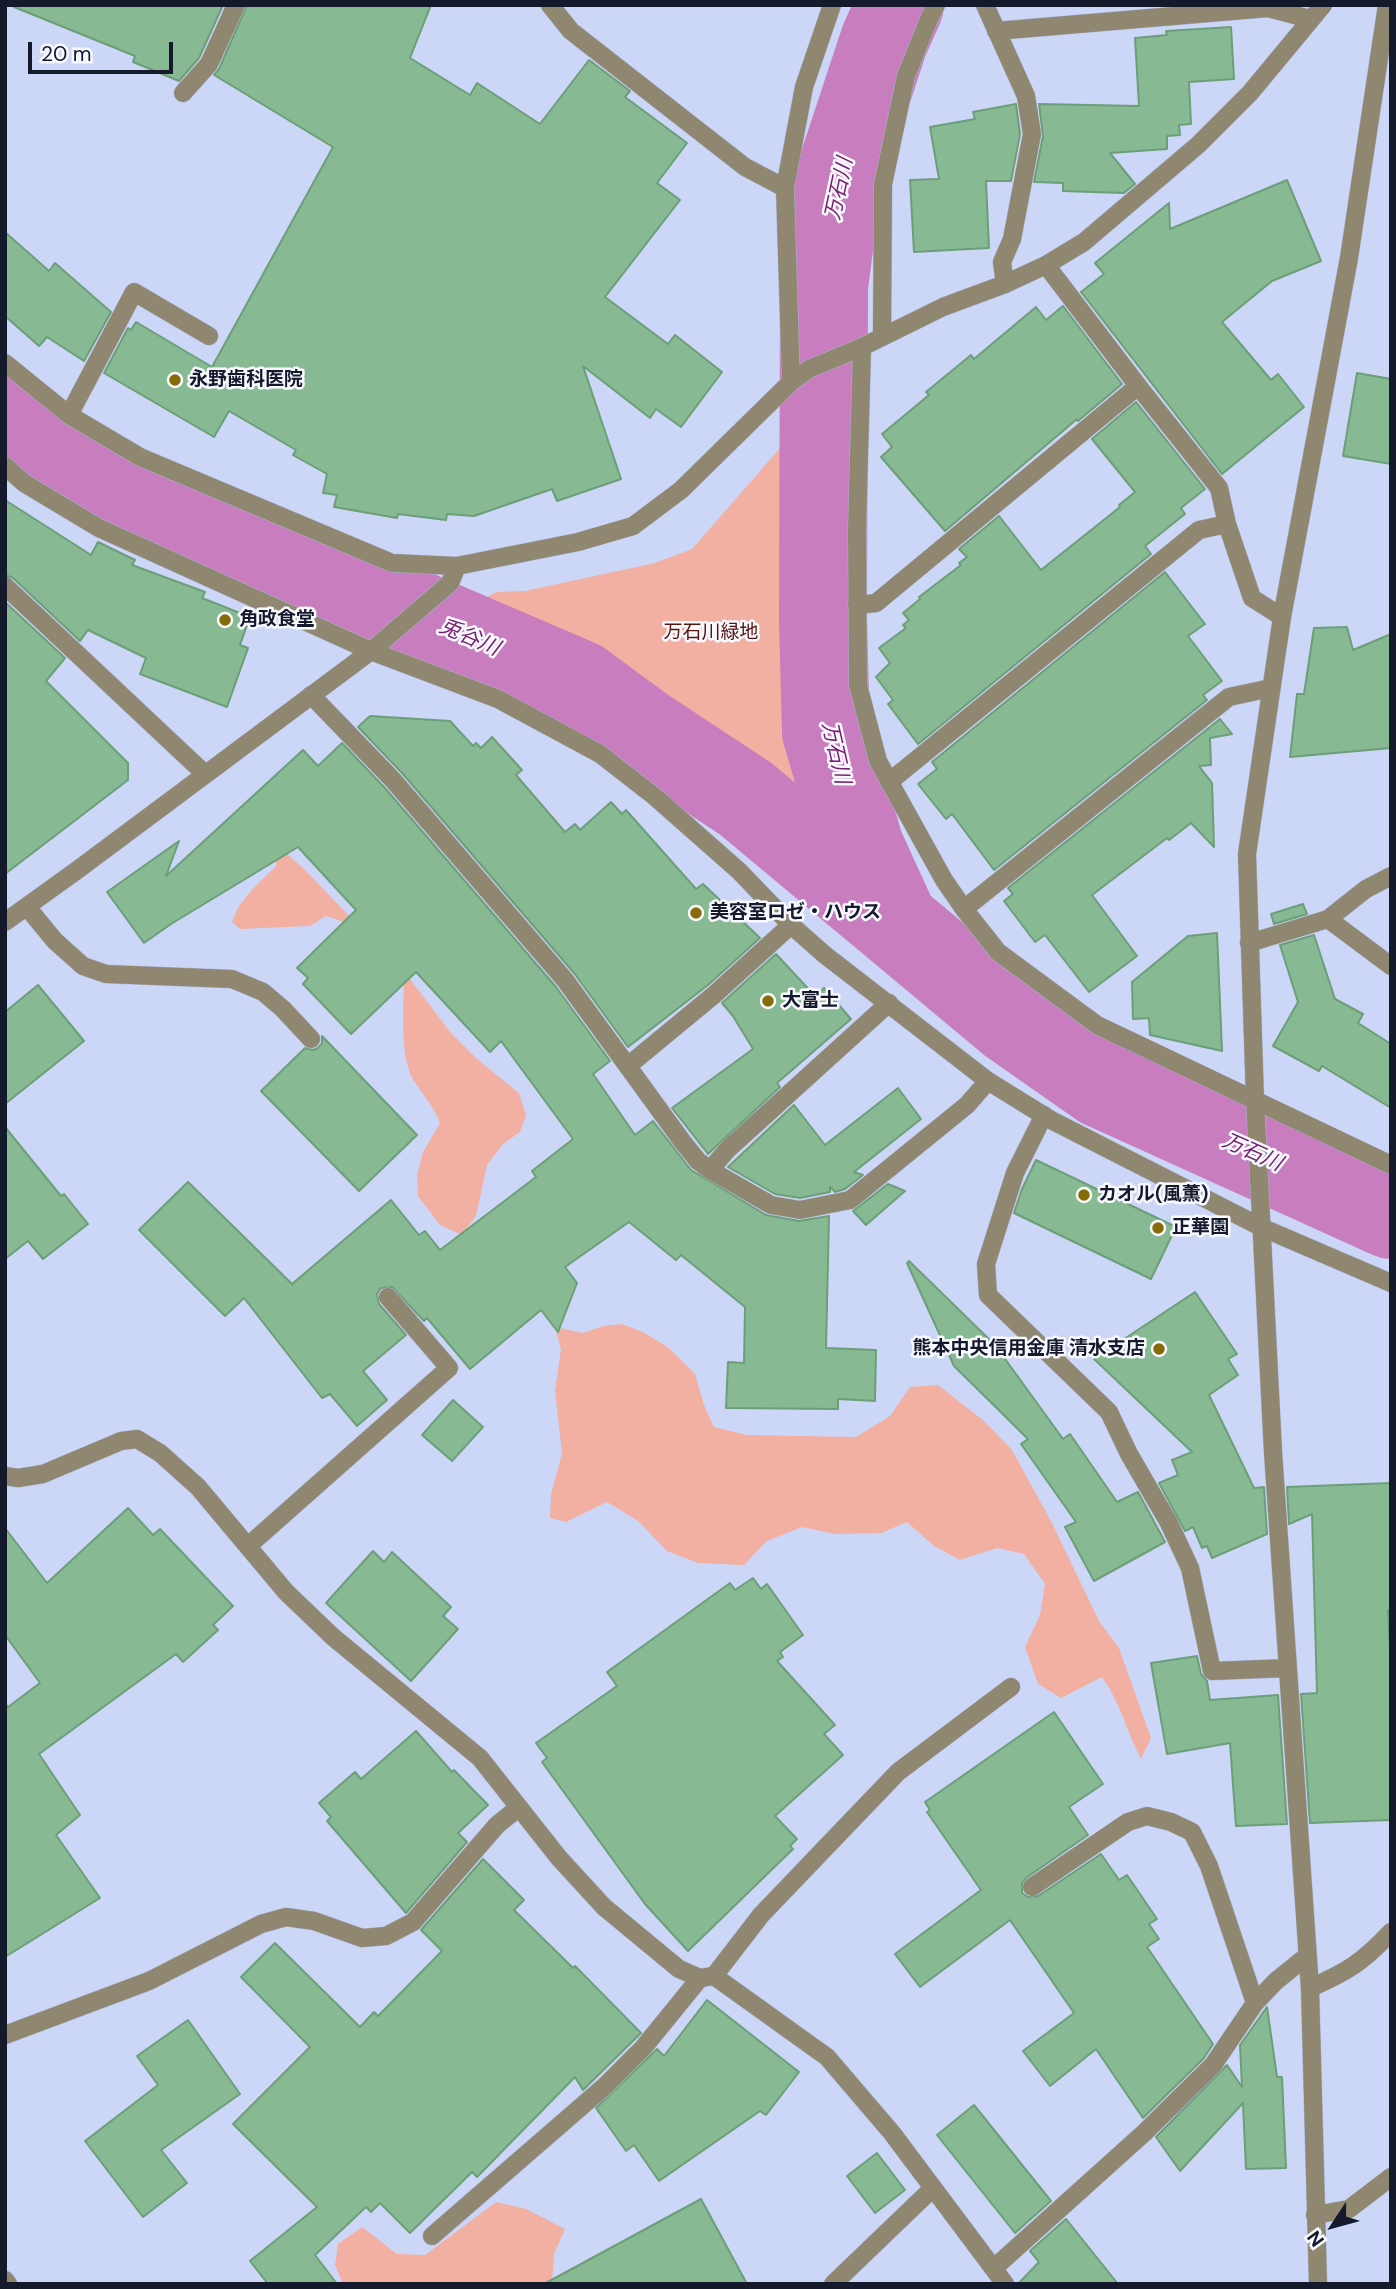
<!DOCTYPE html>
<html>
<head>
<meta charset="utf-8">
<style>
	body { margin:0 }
	#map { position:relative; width:1396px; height:2289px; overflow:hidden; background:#ccd7f7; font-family:"DM Sans",sans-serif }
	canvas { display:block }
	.frame { position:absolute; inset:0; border:7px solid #14192c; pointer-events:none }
	.north { position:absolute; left:1298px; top:2191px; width:70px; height:70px; -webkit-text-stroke:5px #f7f9fe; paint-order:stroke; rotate:234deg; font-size:19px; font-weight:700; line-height:28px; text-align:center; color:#14192c }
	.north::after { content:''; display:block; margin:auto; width:24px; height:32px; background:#14192c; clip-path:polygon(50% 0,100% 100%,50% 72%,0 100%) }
	.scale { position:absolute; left:28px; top:42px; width:145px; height:32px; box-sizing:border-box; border:4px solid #14192c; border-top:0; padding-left:9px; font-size:21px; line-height:24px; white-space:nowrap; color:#14192c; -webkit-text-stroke:5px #f7f9fe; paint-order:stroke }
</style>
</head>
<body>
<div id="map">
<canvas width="1396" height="2289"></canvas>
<div class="frame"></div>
<div class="north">N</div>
<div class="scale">20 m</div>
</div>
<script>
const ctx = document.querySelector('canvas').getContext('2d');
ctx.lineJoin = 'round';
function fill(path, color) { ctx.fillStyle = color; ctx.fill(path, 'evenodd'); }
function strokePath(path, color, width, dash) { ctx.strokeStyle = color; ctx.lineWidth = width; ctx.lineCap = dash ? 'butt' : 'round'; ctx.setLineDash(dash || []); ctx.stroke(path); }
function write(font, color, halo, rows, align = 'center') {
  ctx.font = font + ' "DM Sans","Noto Sans JP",sans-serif'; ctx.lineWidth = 5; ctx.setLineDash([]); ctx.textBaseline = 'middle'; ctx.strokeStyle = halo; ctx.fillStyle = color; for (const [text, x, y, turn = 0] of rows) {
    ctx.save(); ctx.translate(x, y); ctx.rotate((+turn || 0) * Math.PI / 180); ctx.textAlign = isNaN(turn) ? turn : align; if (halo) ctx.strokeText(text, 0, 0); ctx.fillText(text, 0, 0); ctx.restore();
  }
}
const green = new Path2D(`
	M802 446 796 656 802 731 813 776 840 846 833 851 660 704 613 667 485 612 479 601 497 592 525 591 655 563 692 549 781 447Z
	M276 844 304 869 410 979 451 1033 477 1059 519 1093 526 1115 520 1132 503 1144 487 1165 476 1216 462 1235 440 1225 418 1196 417 1175 423 1152 440 1123C434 1107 424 1096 414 1081 400 1059 403 1010 404 984L347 923 326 916 310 926 240 929 232 922C239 899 259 883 276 866Z
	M622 1324 643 1332 669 1348 695 1374 704 1405 714 1427 747 1435 856 1437 890 1416 910 1387 938 1385 983 1420 1012 1450 1052 1523 1099 1621 1119 1648 1151 1738 1141 1759C1127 1732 1120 1702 1102 1677L1061 1698 1038 1684 1025 1647 1040 1615 1045 1584 1024 1554 997 1548 960 1560 934 1546 907 1522 881 1533 835 1534 802 1527 767 1541 744 1565 698 1563 667 1551 638 1521 607 1502 566 1522 550 1518 551 1495 562 1453 555 1391 561 1349 555 1327 583 1333 603 1326Z
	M496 2202 526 2209 565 2229 554 2254 552 2284H343L335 2265 338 2244 362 2227 397 2254 425 2255Z`);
const river = new Path2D(`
	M5 417 54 451 138 501 355 588 579 684 643 731 746 799 1012 1021 1102 1084 1391 1215
	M892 917 860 847 826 732 823 620 824 286 838 180 884 41 900 5`);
const building = new Path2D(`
	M14 5H223L199 58 179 81 133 62 135 56 14 7Z
	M247 5H431L410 58 470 95 477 83 540 124 589 60 630 91 625 97 687 143 657 183 680 200 605 297 668 344 675 335 722 372 681 427 656 409 650 418 583 366 621 479 557 501 552 489 474 516 447 514 446 520 398 514 397 518 334 507 337 495 323 493 327 474 293 455 296 450 229 411 214 437 104 373 128 328 131 330 136 322 212 367 333 147 214 75 219 69Z
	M1231 27 1234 79 1189 82 1191 124 1179 125 1180 135 1167 136V149L1110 153 1135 184 1124 193 1063 191V183L1034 182 1043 136 1039 104 1139 106 1135 38 1167 35 1166 31Z
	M1016 104 1020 134 1011 181H986L989 248 914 252 910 180 939 179 930 127 975 119 973 112Z
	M1287 180 1321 261 1272 281 1222 322 1271 380 1278 374 1304 407 1222 474 1081 292 1104 274 1095 263 1169 203 1170 229Z
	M5 232 49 271 55 263 111 312 84 361 47 337 39 346 5 316Z
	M1063 306 1122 384 1078 421 1077 419 945 531 881 457 892 447 882 434 929 395 926 392 971 355 974 359 1036 307 1046 320Z
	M1357 373 1391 379V464L1343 456Z
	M1136 402 1205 489 1181 508 1185 514 1145 546 1151 554 918 744 888 704 893 700 876 677 890 663 879 648 906 628 903 625 909 620 903 613 920 599 919 597 961 565 959 563 967 557 959 549 999 516 1041 570 1120 507 1119 505 1135 492 1092 439Z
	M5 500 91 555 98 542 135 560 132 565 205 592 202 598 250 617 240 645 248 648 227 707 140 674 146 658 88 630 80 641 13 578 5 575Z
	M1165 572 1205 624 1188 636 1222 681 1203 695 1207 700 994 870 952 814 946 819 918 784 937 769 932 762Z
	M5 602 65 658 46 681 128 763V780L5 874Z
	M1347 627 1353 650 1391 634V748L1290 757 1297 694H1304L1314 628Z
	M370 716 450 721 473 746 476 743 481 748 492 737 522 770 516 775 565 832 575 824 580 830 611 802 622 814 626 810 696 889 703 884 760 938 708 985 628 1047 574 973 402 773 358 727Z
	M1220 719 1232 734 1210 738 1211 765 1199 766 1212 783 1214 847 1191 823 1169 840 1167 838 1092 895 1137 956 1089 992 1045 935 1035 942 1004 901 1013 894 1008 888Z
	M342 743 385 788 556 987 610 1061 593 1074 635 1135 653 1121 691 1170 766 1215 799 1221 829 1216 826 1348 876 1350 875 1401 838 1399V1409L726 1408 728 1362 744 1363 745 1307 681 1255 676 1260 629 1222 565 1267 577 1283 558 1332 541 1310 470 1369 427 1318 424 1321 392 1287 381 1288 377 1294 379 1304 406 1335 363 1371 387 1400 357 1426 330 1394 322 1398 244 1298 225 1316 139 1230 188 1182 292 1284 391 1200 419 1235 425 1231 440 1250 536 1177 532 1171 573 1139 501 1041 490 1052 416 972 351 1034 303 984 308 978 297 968 356 910 298 847 171 924 144 943 107 892 179 841 166 876 303 750 318 766Z
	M1303 904 1307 914 1274 924 1271 914Z
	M1217 933 1222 1051 1150 1035 1149 1018 1133 1019 1132 982 1188 936Z
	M1314 935 1335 999 1363 1014 1358 1023 1391 1044V1108L1322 1066 1319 1071 1273 1046 1298 1002 1280 945Z
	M776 954 815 996 824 988 851 1019 777 1083 780 1087 708 1154 672 1108 753 1049 733 1016 722 1003Z
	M38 985 84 1041 5 1104V1012Z
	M322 1036 417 1135 359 1191 261 1091 305 1048 313 1050 318 1048 322 1043Z
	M898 1088 921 1119 854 1172 863 1175 845 1189 835 1192 830 1187V1192L800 1198 775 1194 728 1167 794 1105 825 1145Z
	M5 1127 61 1196 64 1194 88 1224 43 1259 28 1241 5 1259Z
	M1036 1160 1176 1227 1151 1279 1014 1213 1022 1189Z
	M888 1184 905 1191 866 1225 853 1211Z
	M909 1261 995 1345 1063 1439 1070 1434 1117 1502 1138 1492 1165 1542 1094 1581 1065 1527 1076 1522 1021 1444 1028 1439 954 1366 907 1263Z
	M1195 1292 1237 1354 1228 1359 1238 1375 1209 1395 1254 1488 1264 1487 1267 1534 1212 1558 1207 1546 1202 1548 1193 1527 1185 1531 1159 1483 1178 1475 1172 1460 1192 1452 1094 1359Z
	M453 1400 483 1427 452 1461 422 1435Z
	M1391 1483V1610H1388L1391 1670V1820L1310 1823 1301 1694 1317 1693 1312 1514 1289 1524 1287 1487Z
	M128 1508 153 1535 160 1529 233 1606 213 1625 218 1630 183 1662 176 1654 39 1754 80 1815 56 1835 100 1898 5 1957V1703L8 1707 40 1683 5 1635V1528L47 1583Z
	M373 1551 384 1562 392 1552 451 1607 443 1616 458 1629 411 1681 326 1603Z
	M753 1578 761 1589 767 1584 803 1635 780 1652 783 1657 777 1661 835 1725 824 1734 843 1755 775 1816 797 1839 790 1846 793 1849 688 1951 645 1904 542 1762 547 1758 536 1743 617 1686 607 1672 730 1583 735 1590Z
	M1197 1656 1201 1674 1207 1681 1210 1700 1278 1695 1287 1824 1236 1826 1230 1743 1167 1754 1151 1663Z
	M1054 1712 1103 1784 1069 1807 1088 1835 1026 1878 1022 1883V1893L1028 1897 1038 1896 1101 1854 1119 1880 1127 1875 1157 1919 1149 1924 1159 1939 1147 1947 1213 2044 1204 2058 1143 2118 1096 2049 1050 2086 1023 2051 1074 2013 1010 1920 920 1987 895 1954 981 1890 927 1812 930 1810 925 1802Z
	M416 1731 452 1772 454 1770 488 1805 458 1833 467 1842 406 1913 327 1821 331 1817 319 1803 355 1772 361 1779Z
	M483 1859 524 1900 514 1910 573 1968 575 1966 641 2033 583 2090 575 2077 477 2177 472 2172 410 2233 380 2203 371 2212 366 2207 315 2255 337 2284H268L250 2261 317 2207 233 2124 310 2047 241 1977 275 1943 360 2027 374 2012 378 2016 442 1951 421 1930Z
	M707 2000 799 2072 766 2115 760 2111 659 2181 634 2145 626 2151 596 2108 657 2049 664 2056Z
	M1267 2007 1277 2077H1282L1286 2168 1246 2169 1243 2103 1180 2171 1156 2137 1227 2065 1242 2087 1240 2045Z
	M188 2020 240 2094 161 2150 187 2183 143 2217 85 2141 158 2085 137 2056Z
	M974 2105 1051 2201 1015 2233 937 2135Z
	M877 2153 905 2190 875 2213 847 2176Z
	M701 2199 747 2284H544Z
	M1066 2219 1118 2284H1018L1039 2262 1030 2251Z`);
const service = new Path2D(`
	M550 5 571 31 745 167 785 188
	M985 5 1026 96 1032 134 1012 239 1002 262 1005 284
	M996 31 1268 8 1310 19
	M183 93 209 64 236 5
	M882 336 883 184 906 76 929 19 936 5
	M1138 386 1219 488 1227 524 1252 598 1282 617
	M69 415 134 292 209 336
	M5 586 205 774
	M857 605 876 603 1138 386 1046 265
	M311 695 393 780 565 980 682 1141 698 1161 710 1170
	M889 782 1199 530 1227 524
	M27 907 55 941 83 966 106 974 232 979 263 992 283 1009 311 1039
	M964 909 1229 697 1271 688
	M1328 919 1391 966
	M889 1003 727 1150 710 1170 771 1205 800 1210 850 1200 967 1105 988 1081
	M629 1065 715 994 791 925
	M248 1546 449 1368 388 1297
	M1032 1887 1128 1822 1147 1816 1171 1822 1192 1832 1209 1866 1255 2003
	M714 1976 761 1915 898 1772 1011 1687
	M1310 1988C1347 1972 1363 1962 1391 1932
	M432 2236 605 2086 643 2048 700 1978
	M833 2284 933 2188`);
const minor = new Path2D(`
	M862 347 857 529 858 685 878 761 944 880 964 909 998 952 1097 1025 1391 1165
	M5 363 69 415 140 457 392 563 457 566 578 542 633 526 681 490 791 382 809 369 862 347 943 307 1005 284 1046 265 1084 242 1198 145 1250 93 1323 5
	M791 382 785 188 804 87 832 5
	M5 466 24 483 99 528 371 651 498 699 600 754 654 796 739 871 791 925 825 955 988 1081 1051 1120 1263 1228 1391 1283
	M5 922 76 871 371 651 450 583 457 566
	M1249 943 1328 919 1366 889 1391 876
	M1044 1115 1015 1173 986 1264 988 1295 1109 1412 1129 1454 1169 1523 1190 1568 1212 1671 1288 1668
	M5 1476 18 1478 43 1474 121 1441 137 1439 160 1453 198 1487 286 1592 333 1637 480 1758 559 1858 604 1907 679 1969 700 1978 714 1976 827 2057 892 2133 1005 2284
	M5 2035 149 1981 261 1924 286 1917 314 1921 362 1938 386 1936 413 1922 497 1825 518 1808
	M1315 2215 1349 2209 1391 2177
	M994 2268 1144 2133 1213 2065 1255 2003 1276 1981 1307 1956
	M5 2280 8 2284
	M1318 2284 1310 1988 1273 1452 1255 1100 1247 854 1282 617 1349 258 1387 5`);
const markers = [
	[175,380,7,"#866c08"],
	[225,620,7,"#866c08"],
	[696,913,7,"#866c08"],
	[768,1001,7,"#866c08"],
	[1084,1195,7,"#866c08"],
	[1158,1228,7,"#866c08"],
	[1159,1349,7,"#866c08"]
];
const poiNames = [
	["永野歯科医院",189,380],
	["角政食堂",239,620],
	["美容室ロゼ・ハウス",710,913],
	["大富士",782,1001],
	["カオル(風薫)",1098,1195],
	["正華園",1172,1228],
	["熊本中央信用金庫 清水支店",1145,1349,"right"]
];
const parkNames = [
	["万石川緑地",711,633]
];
const waterNames = [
	["万石川",840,189,-78],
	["兎谷川",469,638,23],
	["万石川",835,753,77],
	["万石川",1252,1153,24]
];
fill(green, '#f2b0a3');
strokePath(river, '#c87dbe', 88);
fill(building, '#87ba93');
strokePath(building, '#6c9e79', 2);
strokePath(service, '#abb5d2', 19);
strokePath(minor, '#abb5d2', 19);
strokePath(service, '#8f8770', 18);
strokePath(minor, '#8f8770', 18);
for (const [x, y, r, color] of markers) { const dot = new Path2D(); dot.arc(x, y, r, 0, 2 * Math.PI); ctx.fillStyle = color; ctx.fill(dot); strokePath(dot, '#f7f9fe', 2.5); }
write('bold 19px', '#14192c', '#f7f9fe', poiNames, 'left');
write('19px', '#54160d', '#f7f9fe', parkNames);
write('italic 21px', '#781e70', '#f7f9fe', waterNames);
</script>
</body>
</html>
